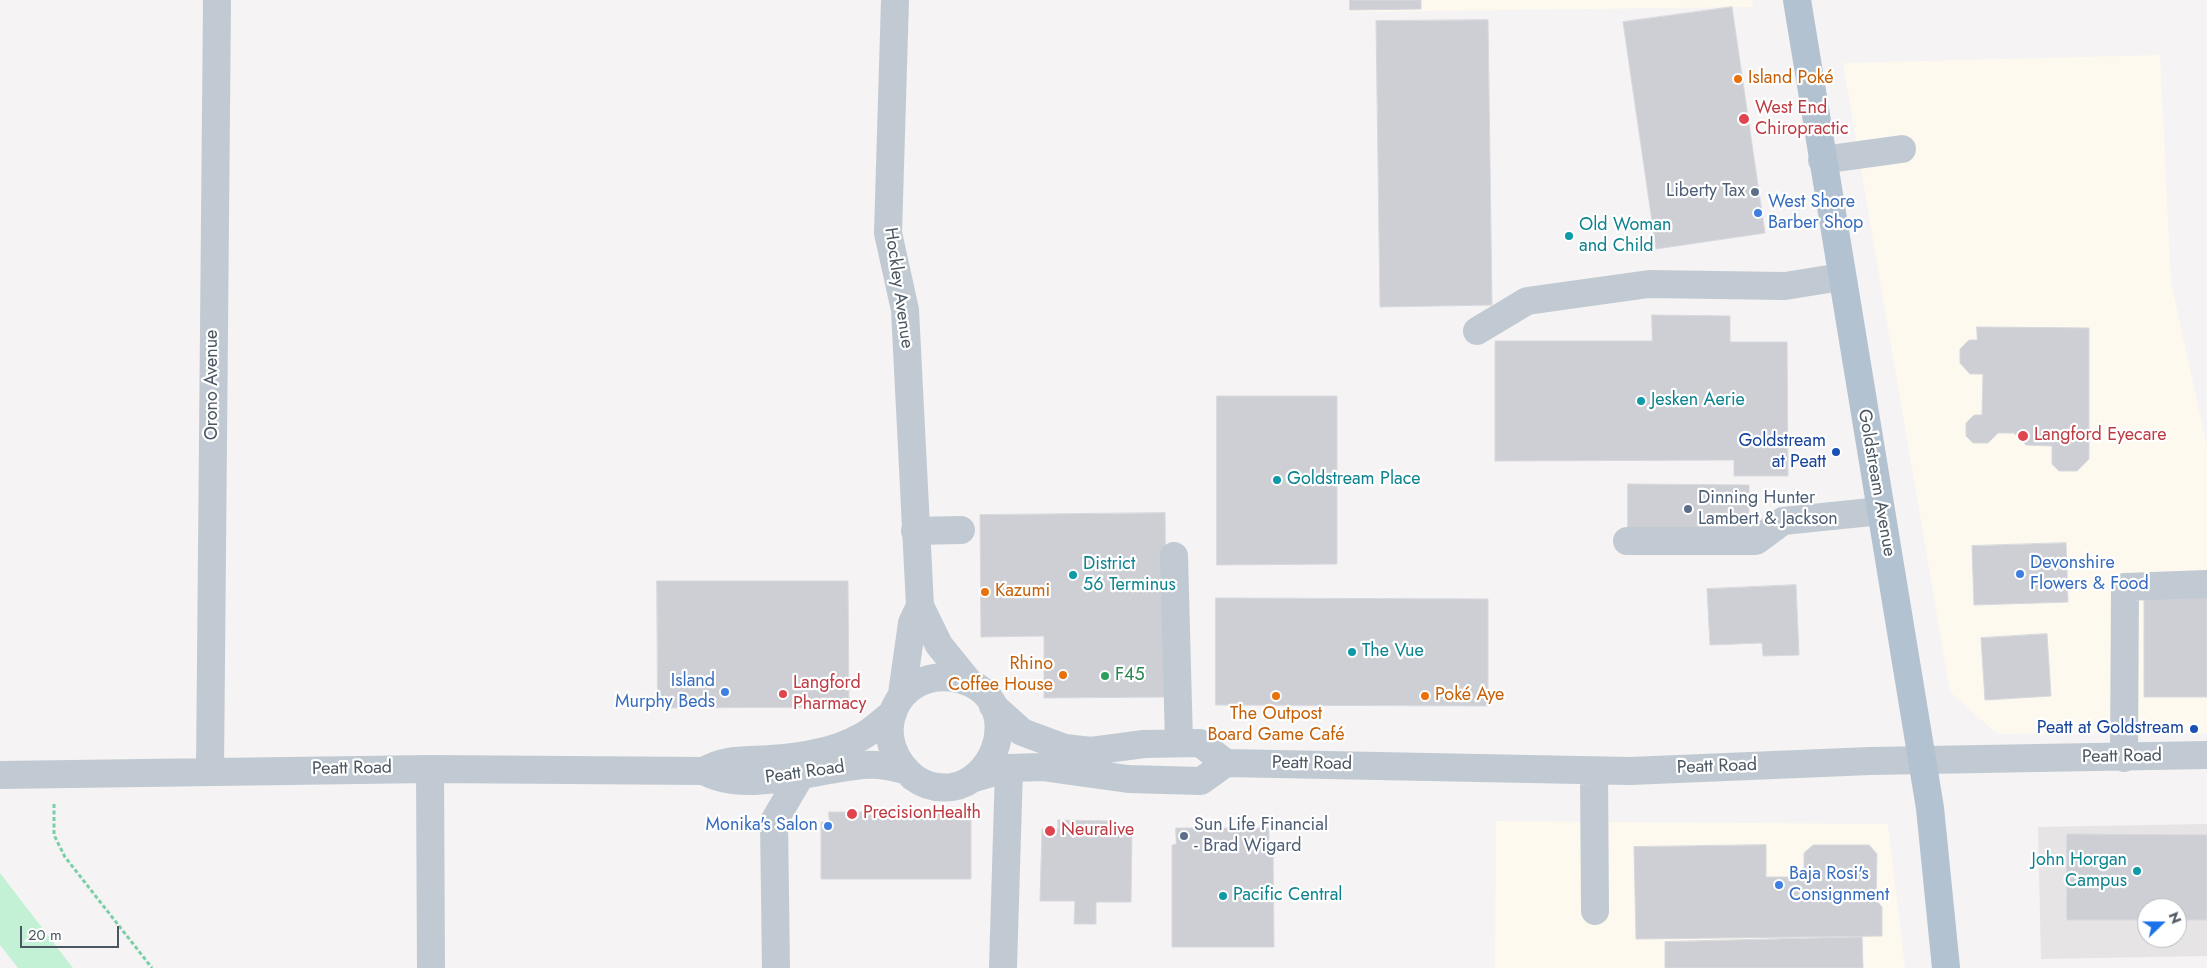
<!DOCTYPE html>
<html>
<head>
<meta charset="utf-8">
<style>
	body { margin:0 }
	#map { position:relative; width:2207px; height:968px; overflow:hidden; background:#f5f3f3; font-family:Jost,sans-serif }
	canvas { display:block }
	.north { position:absolute; left:2137px; top:898px; width:50px; height:50px; box-sizing:border-box; background:#fff; border:1px solid #b7bbc0; border-radius:50%; rotate:68deg; font-size:14px; font-weight:700; line-height:20px; text-align:center; color:#4a5661 }
	.north::after { content:''; display:block; margin:auto; width:18px; height:22px; background:#1a73e8; clip-path:polygon(50% 0,100% 100%,50% 72%,0 100%) }
	.scale { position:absolute; left:20px; top:926px; width:99px; height:22px; box-sizing:border-box; border:2px solid #4a5661; border-top:0; padding-left:6px; font-size:15px; line-height:18px; white-space:nowrap; color:#4a5661; -webkit-text-stroke:4px #fff; paint-order:stroke }
</style>
</head>
<body>
<div id="map">
<canvas width="2207" height="968"></canvas>
<div class="north">N</div>
<div class="scale">20 m</div>
</div>
<script>
const ctx = document.querySelector('canvas').getContext('2d');
ctx.lineJoin = 'round';
function fill(path, color) { ctx.fillStyle = color; ctx.fill(path, 'evenodd'); }
function strokePath(path, color, width, dash) { ctx.strokeStyle = color; ctx.lineWidth = width; ctx.lineCap = dash ? 'butt' : 'round'; ctx.setLineDash(dash || []); ctx.stroke(path); }
function write(font, color, halo, rows, align = 'center') {
  ctx.font = font + ' Jost,sans-serif'; ctx.lineWidth = 4.5; ctx.setLineDash([]); ctx.textBaseline = 'middle'; ctx.strokeStyle = halo; ctx.fillStyle = color; for (const [text, x, y, turn = 0] of rows) {
    ctx.save(); ctx.translate(x, y); ctx.rotate((+turn || 0) * Math.PI / 180); ctx.textAlign = isNaN(turn) ? turn : align; if (halo) ctx.strokeText(text, 0, 0); ctx.fillText(text, 0, 0); ctx.restore();
  }
}
const commercial = new Path2D(`
	M1349 0H1752L1753 7 1349 12Z
	M2160 55 2171 282 2207 447V733L1997 734 1950 692 1843 63Z
	M1496 821 1888 824 1905 968H1495Z`);
const education = new Path2D(`
	M2207 824V956L2041 959 2038 827ZM2147 908H2177V938H2147Z`);
const green = new Path2D(`
	M0 873 73 968H18L0 945Z`);
const building = new Path2D(`
	M1350 0H1421V9L1350 10Z
	M1732 7 1765 233 1656 249 1623 22Z
	M1488 20 1492 305 1380 307 1376 21Z
	M1652 315 1730 316V342H1787L1788 476H1734V460L1495 461V341H1652Z
	M1977 327 2089 328V459L2077 471H2059L2052 464V446L2026 445 2014 433H1998L1988 443H1973L1966 436V423L1974 415H1982L1983 374H1970L1960 363V349L1969 340H1977Z
	M1217 396H1337V564L1217 565Z
	M1628 484 1749 485V533H1628Z
	M1165 513 1167 697 1044 698V636L981 637 980 515Z
	M2066 543 2068 602 1974 605 1972 546Z
	M657 581H848L849 707 658 708Z
	M1796 585 1799 655 1763 656 1762 643 1710 645 1707 589Z
	M2207 594V697H2144V595Z
	M1216 598 1488 599V706L1216 705Z
	M2047 634 2051 696 1985 700 1981 638Z
	M829 812H971V879H821V822H829Z
	M1058 820 1113 821V830H1132L1131 902H1096V924H1074L1075 901H1040L1042 829H1058Z
	M1176 828H1269V844H1273L1274 947H1172V845L1176 844Z
	M2067 834 2207 835V920H2177V908H2147V920H2067Z
	M1766 845V877H1804V853L1813 845H1869L1877 854 1876 900 1882 907V936L1636 939 1634 847Z
	M1862 937 1863 968H1665V942Z`);
const path = new Path2D(`
	M54 804V835L65 857 152 968`);
const minor = new Path2D(`
	M895 0 888 233 905 310 920 606 939 645 969 682
	M1822 160 1902 149
	M1477 331 1527 301 1649 284 1785 286 1841 277
	M915 531 961 530
	M1627 541H1756L1783 521 1881 511
	M1174 556 1179 742
	M902 694 912 623 920 606
	M993 706 1022 732 1065 748 1091 751 1144 744 1200 743 1226 763 1630 771 1870 761 2207 755
	M2124 758 2125 587 2207 584
	M430 769 431 968
	M210 771 217 0
	M704 771C724 758 747 761 771 759 800 757 834 752 859 738 872 732 882 721 893 713
	M1594 771 1595 911
	M0 775 430 769 704 771C738 791 793 776 830 770 858 765 876 761 904 770 908 771 910 774 913 777 925 786 938 789 952 787 993 780 1015 722 984 692 975 684 965 680 953 678 898 670 869 732 907 771
	M974 778 1009 768 1042 767 1128 779 1201 781 1226 763
	M776 968 774 821 801 775
	M1003 968 1009 768`);
const major = new Path2D(`
	M1797 0 1930 808 1946 968`);
const markers = [
	[1738,79,5,"#e8710a"],
	[1744,119,6,"#e0444e"],
	[1755,192,5,"#5c6f8a"],
	[1758,213,5,"#3f7fe0"],
	[1569,236,5,"#0f9aa8"],
	[1641,401,5,"#0f9aa8"],
	[2023,436,6,"#e0444e"],
	[1836,452,5,"#1a4fb4"],
	[1277,480,5,"#0f9aa8"],
	[1688,509,5,"#5c6f8a"],
	[2020,574,5,"#3f7fe0"],
	[1073,575,5,"#0f9aa8"],
	[985,592,5,"#e8710a"],
	[1352,652,5,"#0f9aa8"],
	[1063,675,5,"#e8710a"],
	[1105,676,5,"#2e9e5b"],
	[725,692,5,"#3f7fe0"],
	[783,694,5,"#e0444e"],
	[1276,696,5,"#e8710a"],
	[1425,696,5,"#e8710a"],
	[2194,729,5,"#1a4fb4"],
	[852,814,6,"#e0444e"],
	[828,826,5,"#3f7fe0"],
	[1050,831,6,"#e0444e"],
	[1184,836,5,"#5c6f8a"],
	[2137,871,5,"#0f9aa8"],
	[1779,885,5,"#3f7fe0"],
	[1223,896,5,"#0f9aa8"]
];
const foodNames = [
	["Island Poké",1748,79],
	["Kazumi",995,592],
	["Rhino",1053,665,"right"],
	["Coffee House",1053,686,"right"],
	["Poké Aye",1435,696],
	["The Outpost",1276,715,"center"],
	["Board Game Café",1276,736,"center"]
];
const healthNames = [
	["West End",1755,109],
	["Chiropractic",1755,130],
	["Langford Eyecare",2034,436],
	["Langford",793,684],
	["Pharmacy",793,705],
	["PrecisionHealth",863,814],
	["Neuralive",1061,831]
];
const serviceNames = [
	["Liberty Tax",1745,192,"right"],
	["Dinning Hunter",1698,499],
	["Lambert & Jackson",1698,520],
	["Sun Life Financial",1194,826],
	["- Brad Wigard",1194,847]
];
const shopNames = [
	["West Shore",1768,203],
	["Barber Shop",1768,224],
	["Devonshire",2030,564],
	["Flowers & Food",2030,585],
	["Island",715,682,"right"],
	["Murphy Beds",715,703,"right"],
	["Monika's Salon",818,826,"right"],
	["Baja Rosi's",1789,875],
	["Consignment",1789,896]
];
const cultureNames = [
	["Old Woman",1579,226],
	["and Child",1579,247],
	["Jesken Aerie",1651,401],
	["Goldstream Place",1287,480],
	["District",1083,565],
	["56 Terminus",1083,586],
	["The Vue",1362,652],
	["John Horgan",2127,861,"right"],
	["Campus",2127,882,"right"],
	["Pacific Central",1233,896]
];
const streetNames = [
	["Hockley Avenue",898,288,82],
	["Orono Avenue",213,385,-90],
	["Goldstream Avenue",1876,483,80],
	["Peatt Road",2122,757,-1],
	["Peatt Road",1312,764,1],
	["Peatt Road",1717,767,-2],
	["Peatt Road",352,769,-1],
	["Peatt Road",805,773,-8]
];
const transitNames = [
	["Goldstream",1826,442],
	["at Peatt",1826,463],
	["Peatt at Goldstream",2184,729]
];
const leisureNames = [
	["F45",1115,676]
];
fill(commercial, '#fdf9ef');
fill(education, '#e6e4e5');
fill(green, '#c3f1d5');
fill(building, '#cdcfd5');
strokePath(building, '#d7d9de', 1);
strokePath(path, '#7ad0a6', 3, [4, 2.5]);
strokePath(minor, '#c1cad2', 28);
strokePath(major, '#b3c2d1', 28);
for (const [x, y, r, color] of markers) { const dot = new Path2D(); dot.arc(x, y, r, 0, 2 * Math.PI); ctx.fillStyle = color; ctx.fill(dot); strokePath(dot, '#fff', 2); }
write('18px', '#c56008', '#fff', foodNames, 'left');
write('18px', '#be3a42', '#fff', healthNames, 'left');
write('18px', '#4e5e75', '#fff', serviceNames, 'left');
write('18px', '#366cbe', '#fff', shopNames, 'left');
write('18px', '#0d838f', '#fff', cultureNames, 'left');
write('18px', '#4a5661', '#fff', streetNames);
write('18px', '#164399', '#fff', transitNames, 'right');
write('18px', '#27864d', '#fff', leisureNames, 'left');
</script>
</body>
</html>
